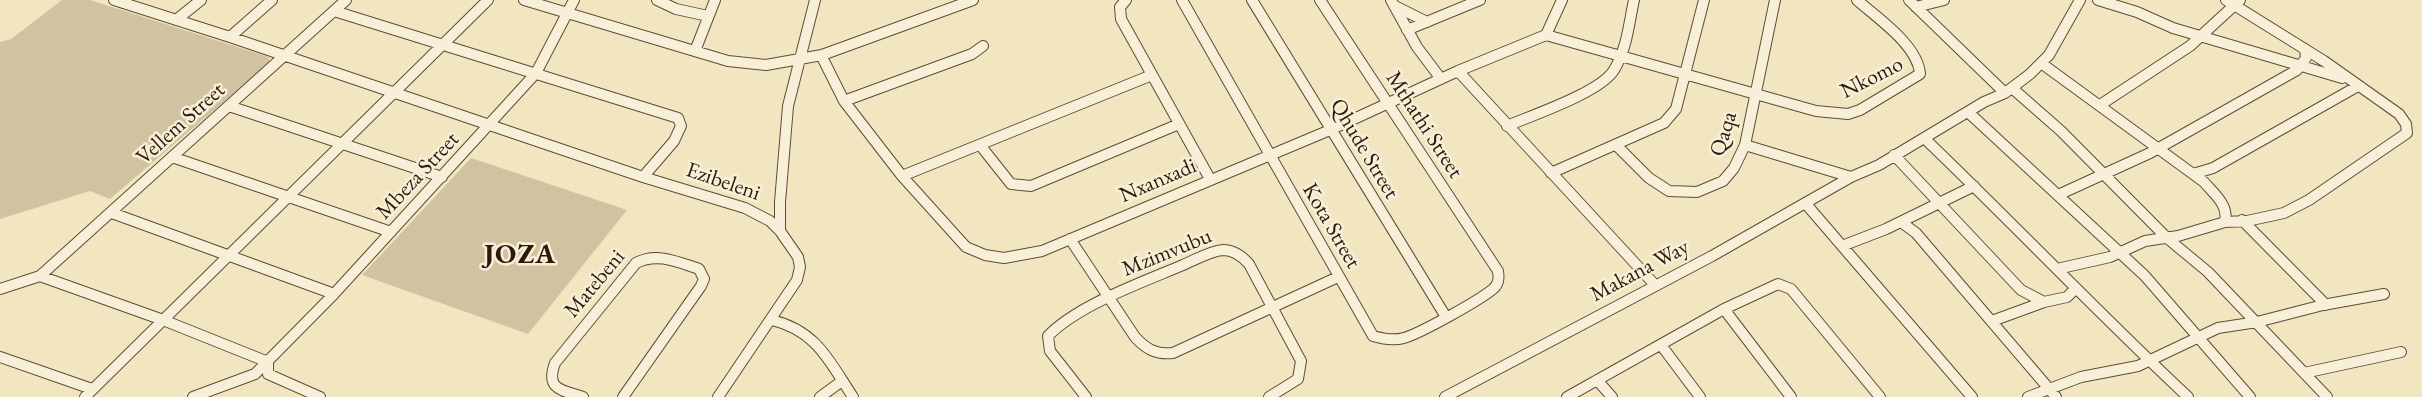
<!DOCTYPE html>
<html>
<head>
<meta charset="utf-8">
<style>
	body { margin:0 }
	canvas { display:block; background:#f2e6c1 }
</style>
</head>
<body>
<canvas width="2422" height="397"></canvas>
<script>
const ctx = document.querySelector('canvas').getContext('2d');
ctx.lineJoin = 'round';
function fill(path, color) { ctx.fillStyle = color; ctx.fill(path, 'evenodd'); }
function strokePath(path, color, width, dash) { ctx.strokeStyle = color; ctx.lineWidth = width; ctx.lineCap = dash ? 'butt' : 'round'; ctx.setLineDash(dash || []); ctx.stroke(path); }
function write(font, color, halo, rows, align = 'center') {
  ctx.font = font + ' "EB Garamond",serif'; ctx.lineWidth = 5; ctx.setLineDash([]); ctx.textBaseline = 'middle'; ctx.strokeStyle = halo; ctx.fillStyle = color; for (const [text, x, y, turn = 0] of rows) {
    ctx.save(); ctx.translate(x, y); ctx.rotate((+turn || 0) * Math.PI / 180); ctx.textAlign = isNaN(turn) ? turn : align; if (halo) ctx.strokeText(text, 0, 0); ctx.fillText(text, 0, 0); ctx.restore();
  }
}
const green = new Path2D(`
	M62 0H90L269 57V63L110 199 90 191 0 219V42L11 39Z
	M471 158 627 210 528 334 362 275Z`);
const minor = new Path2D(`
	M114 0 230 37 643 177 745 208 770 221 780 231 798 257 800 267 797 280 718 397
	M524 0 728 61 766 65 822 55 973 0
	M657 0 676 9 708 16
	M1126 0 1120 7 1121 19 1210 179
	M1182 0 1373 336C1383 339 1393 341 1404 338 1421 333 1480 300 1493 289 1499 284 1499 278 1498 271L1320 0
	M1252 0 1446 317
	M1391 0 1417 47 1441 79
	M1909 0 2005 93
	M2098 0 2137 12 2173 28 2342 78
	M1395 6 1427 22
	M1916 7 1944 0
	M334 11 678 118 681 126 674 141 643 177
	M176 20 201 0
	M1407 30 1480 0
	M1546 35 1816 111 1848 114 1860 110 1920 74C1918 45 1877 18 1857 0
	M230 37 272 0
	M695 51 715 0
	M822 57 844 101 902 176 966 247 985 255 1004 258 1042 251 1330 130 1458 71 1546 35 1562 0
	M2041 63 2204 182C2214 194 2229 205 2225 222L2178 236 2145 241 2110 257 2057 269
	M1458 71 1655 285
	M2012 88 2061 131 2167 238 2208 272 2327 397
	M844 101 972 54 983 46
	M2100 105 2190 46 2240 0
	M229 106 442 177
	M1968 112 2145 276 2250 397
	M1507 126C1533 115 1601 92 1614 70 1627 49 1629 23 1634 0
	M1924 138C2013 223 2098 313 2188 397
	M980 145 1011 184 1031 186 1179 124
	M1616 145 1649 178 1669 191 1697 192 1723 181 1734 168 1745 145 1775 0
	M1745 145 1851 177
	M1894 155 2021 290 2044 302
	M172 157 391 232
	M1551 173 1664 123 1676 109 1704 0
	M2193 174 2213 168 2358 86
	M902 176 1152 75
	M2058 195 2150 153 2297 70 2306 58 2305 49
	M1806 204 1972 397
	M112 213 334 294
	M2242 220 2326 305
	M1901 222 1916 233 2056 397
	M2225 222 2247 221 2284 213 2309 200 2407 133 2406 124 2399 114 2324 61 2226 0
	M780 231V202L788 106 815 0
	M1070 239 1135 337C1146 349 1156 355 1173 353L1338 277
	M1842 246 1886 229 1974 186
	M40 276 346 0
	M0 289 40 276 163 320 268 362
	M1724 309 1791 397
	M772 320C817 331 829 361 853 397
	M1992 321 2044 302 2067 297 2076 288
	M1661 345 1700 397
	M0 357 92 389
	M268 362V374L320 397
	M2304 373 2401 352
	M1597 380 1612 397
	M85 397 488 0
	M193 397 255 374 334 294 536 73 574 0
	M583 397C562 390 545 390 555 363L636 263C657 252 678 262 699 269L704 279 701 286 623 397
	M820 397 842 381
	M1086 397 1050 351 1048 336C1078 305 1143 282 1183 265 1195 260 1210 251 1223 250 1234 250 1242 256 1249 264L1301 361 1298 379 1269 397
	M1445 397 1712 256 1851 177 1879 165 1984 102 2005 93 2030 74 2049 55 2080 0
	M1567 397 1724 309 1778 284 1791 289 1880 397
	M2028 397 2081 377 2138 366 2218 328 2257 322 2323 305 2384 294`);
const streetNames = [
	["Nkomo",1872,78,-27],
	["Vellem Street",181,124,-42],
	["Mthathi Street",1424,125,57],
	["Qaqa",1724,134,-73],
	["Qhude Street",1364,149,59],
	["Mbeza Street",418,176,-47],
	["Nxanxadi",1158,181,-23],
	["Ezibeleni",723,182,19],
	["Kota Street",1331,226,60],
	["Mzimvubu",1167,253,-22],
	["Makana Way",1640,271,-28],
	["Matebeni",595,284,-50]
];
const districtNames = [
	["JOZA",520,255]
];
fill(green, '#d1c3a2');
strokePath(minor, '#5e4c38', 12);
strokePath(minor, '#f7efd7', 10);
write('22px', '#2d190b', '#f7efd7', streetNames);
ctx.letterSpacing = '1px';
write('bold 28px', '#2d190b', '#f7efd7', districtNames);
ctx.letterSpacing = '0px';
</script>
</body>
</html>
